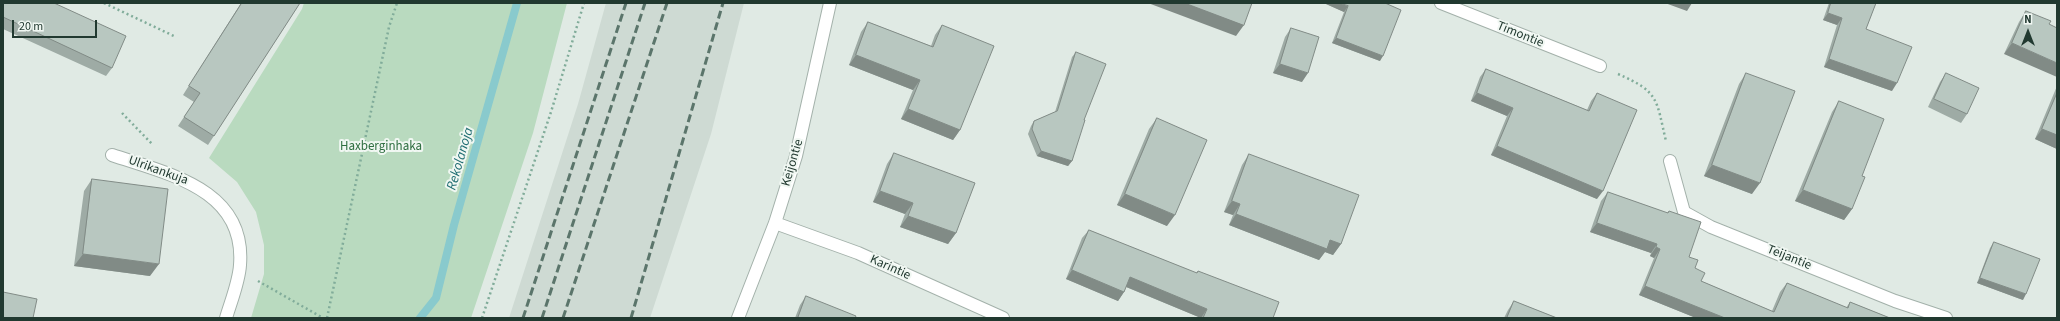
<!DOCTYPE html>
<html>
<head>
<meta charset="utf-8">
<style>
	body { margin:0 }
	#map { position:relative; width:2060px; height:321px; overflow:hidden; background:#e0eae4; font-family:"Source Sans 3",sans-serif }
	canvas { display:block }
	.frame { position:absolute; inset:0; border:4px solid #213930; pointer-events:none }
	.north { position:absolute; left:2008px; top:12px; width:40px; height:40px; -webkit-text-stroke:3px #f0f7f2; paint-order:stroke; rotate:0deg; font-size:11px; font-weight:700; line-height:16px; text-align:center; color:#213930 }
	.north::after { content:''; display:block; margin:auto; width:14px; height:18px; background:#213930; clip-path:polygon(50% 0,100% 100%,50% 72%,0 100%) }
	.scale { position:absolute; left:12px; top:20px; width:85px; height:18px; box-sizing:border-box; border:2px solid #213930; border-top:0; padding-left:5px; font-size:12px; line-height:14px; white-space:nowrap; color:#213930; -webkit-text-stroke:3px #f0f7f2; paint-order:stroke }
</style>
</head>
<body>
<div id="map">
<canvas width="2060" height="321"></canvas>
<div class="frame"></div>
<div class="north">N</div>
<div class="scale">20 m</div>
</div>
<script>
const ctx = document.querySelector('canvas').getContext('2d');
ctx.lineJoin = 'round';
function fill(path, color) { ctx.fillStyle = color; ctx.fill(path, 'evenodd'); }
function strokePath(path, color, width, dash) { ctx.strokeStyle = color; ctx.lineWidth = width; ctx.lineCap = dash ? 'butt' : 'round'; ctx.setLineDash(dash || []); ctx.stroke(path); }
function write(font, color, halo, rows, align = 'center') {
  ctx.font = font + ' "Source Sans 3",sans-serif'; ctx.lineWidth = 4; ctx.setLineDash([]); ctx.textBaseline = 'middle'; ctx.strokeStyle = halo; ctx.fillStyle = color; for (const [text, x, y, turn = 0] of rows) {
    ctx.save(); ctx.translate(x, y); ctx.rotate((+turn || 0) * Math.PI / 180); ctx.textAlign = isNaN(turn) ? turn : align; if (halo) ctx.strokeText(text, 0, 0); ctx.fillText(text, 0, 0); ctx.restore();
  }
}
const built = new Path2D(`
	M606 3H744L711 134 650 318H509L578 104Z`);
const green = new Path2D(`
	M304 3H567L533 133 471 318H251L264 274V245L256 212 237 182 209 158 302 9Z`);
const stream = new Path2D(`
	M420 318 436 298 454 225 517 3`);
const path = new Path2D(`
	M104 3 176 37
	M1618 74C1660 92 1656 100 1666 141
	M122 113 153 145
	M258 281 323 318
	M327 318 389 27 397 3
	M482 318 551 112 584 3`);
const minor = new Path2D(`
	M1441 3 1600 66
	M112 155C168 174 246 189 240 265 239 282 231 301 226 318
	M1670 161 1684 212 1711 227 1895 301 1946 318
	M775 223 858 253 1003 318
	M738 318 775 223 796 156 830 3`);
const rail = new Path2D(`
	M523 318 626 3
	M542 318 645 3
	M563 318 667 3
	M631 318 723 3`);
const wall = new Path2D(`
	M3 3 112 68 106 76 3 29Z
	M241 3H300L208 145 178 126 194 102 183 95Z
	M1327 3H1385L1380 61 1332 43 1344 12 1326 4Z
	M1829 3H1876L1866 29 1892 91 1824 67 1837 25 1823 20Z
	M2026 11 2049 24 2004 54 2019 22Z
	M868 22 931 46 935 35 942 25 960 130 953 140 901 119 913 90 849 65 861 32Z
	M1291 28 1302 82 1273 73 1285 37Z
	M1076 52 1084 120 1072 161 1068 166 1037 156 1028 134 1031 126 1034 121 1055 112 1072 57Z
	M1486 69 1587 110 1591 101 1597 93V199L1491 155 1507 116 1471 101 1480 77Z
	M1746 73 1752 194 1704 176 1739 84Z
	M1946 73 1967 114 1961 123 1928 107 1940 82Z
	M2057 86V149L2035 139Z
	M1839 101 1862 176 1852 209 1844 220 1795 201 1832 112Z
	M1157 118 1167 226 1117 205 1149 129Z
	M894 153 956 233 948 244 900 227 905 214 873 202 887 164Z
	M1249 154 1341 244 1333 255 1325 252 1319 260 1229 225 1233 215 1224 212 1242 165Z
	M92 179 150 276 74 266 84 191Z
	M1608 192 1667 213 1669 211 1689 257 1701 281 1772 311 1780 292 1787 283 1846 308 1850 302 1890 318H1696L1639 295 1654 258 1650 256 1651 253 1590 232 1601 201Z
	M1089 230 1196 273 1198 271 1273 318H1201L1126 287 1124 292 1118 301 1066 279 1082 238Z
	M1994 242 2023 300 1977 283 1990 248Z
	M806 296 855 318H795L800 305Z
	M1514 301 1557 318H1504L1508 310Z`);
const shadedWall = new Path2D(`
	M1148 3H1185L1244 25 1236 36Z
	M1327 3H1339L1348 6 1344 12 1326 4Z
	M1665 3H1692L1687 11Z
	M1828 13 1842 18 1837 25 1823 20Z
	M1336 38 1383 56 1380 61 1332 43Z
	M2012 43 2057 63V77L2004 54Z
	M856 55 920 80 913 90 849 65Z
	M1829 59 1897 83 1892 91 1824 67Z
	M1280 64 1308 73 1302 82 1273 73Z
	M1477 93 1513 108 1507 116 1471 101Z
	M908 109 960 130 953 140 901 119Z
	M2042 129 2057 135V149L2035 139Z
	M1497 146 1603 191 1597 199 1491 155Z
	M1041 151 1072 161 1068 166 1037 156Z
	M1712 165 1760 183 1752 194 1704 176Z
	M1803 190 1852 209 1844 220 1795 201Z
	M880 191 913 203 905 214 873 202Z
	M1125 194 1175 215 1167 226 1117 205Z
	M1232 201 1240 204 1233 215 1224 212Z
	M1236 214 1330 240 1341 244 1333 255 1325 252 1319 260 1229 225Z
	M908 216 956 233 948 244 900 227Z
	M1597 223 1657 244 1651 253 1590 232Z
	M1656 247 1660 249 1654 258 1650 256Z
	M83 254 159 264 150 276 74 266Z
	M1072 270 1124 292 1118 301 1066 279Z
	M1130 277 1207 309 1201 318 1124 286Z
	M1980 278 2026 294 2023 300 1977 283Z
	M1645 286 1725 318H1696L1639 295Z`);
const building = new Path2D(`
	M3 3H54L126 36 112 68 3 17Z
	M242 3H300L214 136 184 117 200 93 189 86Z
	M1185 3H1252L1244 25Z
	M1339 3H1385L1401 10 1383 56 1336 38 1348 6Z
	M1831 3H1876L1866 29 1912 47 1897 83 1829 59 1842 18 1828 13Z
	M2026 11 2051 21 2049 24 2057 28V63L2012 43Z
	M868 22 933 47 942 25 994 46 960 130 908 109 920 80 856 55Z
	M1291 28 1319 37 1308 73 1280 64Z
	M1076 52 1106 64 1084 120H1085L1072 161 1041 151 1032 129 1034 121 1057 111Z
	M1486 69 1589 111 1597 93 1637 110 1603 191 1497 146 1513 108 1477 93Z
	M1746 73 1795 91 1760 183 1712 165Z
	M1946 73 1979 88 1967 114 1934 99Z
	M2057 93V135L2042 129Z
	M1839 101 1884 119 1862 176 1865 177 1852 209 1803 190Z
	M1157 118 1207 140 1175 215 1125 194Z
	M894 153 975 183 956 233 908 216 913 203 880 191Z
	M1249 154 1359 195 1341 244 1330 240 1327 249 1236 214 1240 204 1232 201Z
	M92 179 168 189 159 264 83 254Z
	M1608 192 1668 213 1669 211 1701 222 1689 257 1698 260 1695 268 1705 273 1701 281 1774 312 1787 283 1848 308 1850 302 1890 318H1725L1645 286 1660 249 1656 247 1657 244 1597 223Z
	M1089 230 1197 273 1198 271 1279 302 1273 318H1203L1207 309 1130 277 1124 292 1072 270Z
	M1994 242 2040 259 2026 294 1980 278Z
	M3 292 37 299 33 318H3Z
	M806 296 856 316 855 318H798Z
	M1514 301 1557 318H1507Z`);
const streetNames = [
	["Timontie",1520,35,22],
	["Keijontie",793,163,-74],
	["Ulrikankuja",158,171,20],
	["Teijantie",1789,258,22],
	["Karintie",890,268,24]
];
const parkNames = [
	["Haxberginhaka",381,147]
];
const waterNames = [
	["Rekolanoja",461,159,-74]
];
fill(built, '#cedad3');
fill(green, '#b9dabf');
strokePath(stream, '#89cacd', 8);
strokePath(minor, '#a3b1aa', 14);
strokePath(path, '#81ac9a', 2.5, [2, 3]);
strokePath(minor, '#fff', 12);
strokePath(rail, '#5b756b', 3, [8, 4]);
fill(wall, '#9eaba5');
fill(shadedWall, '#818b86');
fill(building, '#b8c7c0');
strokePath(building, '#818b86', 1);
write('13px', '#213930', '#f0f7f2', streetNames);
write('13px', '#2e6e40', '#f0f7f2', parkNames);
write('italic 14px', '#1f6d72', '#f0f7f2', waterNames);
</script>
</body>
</html>
